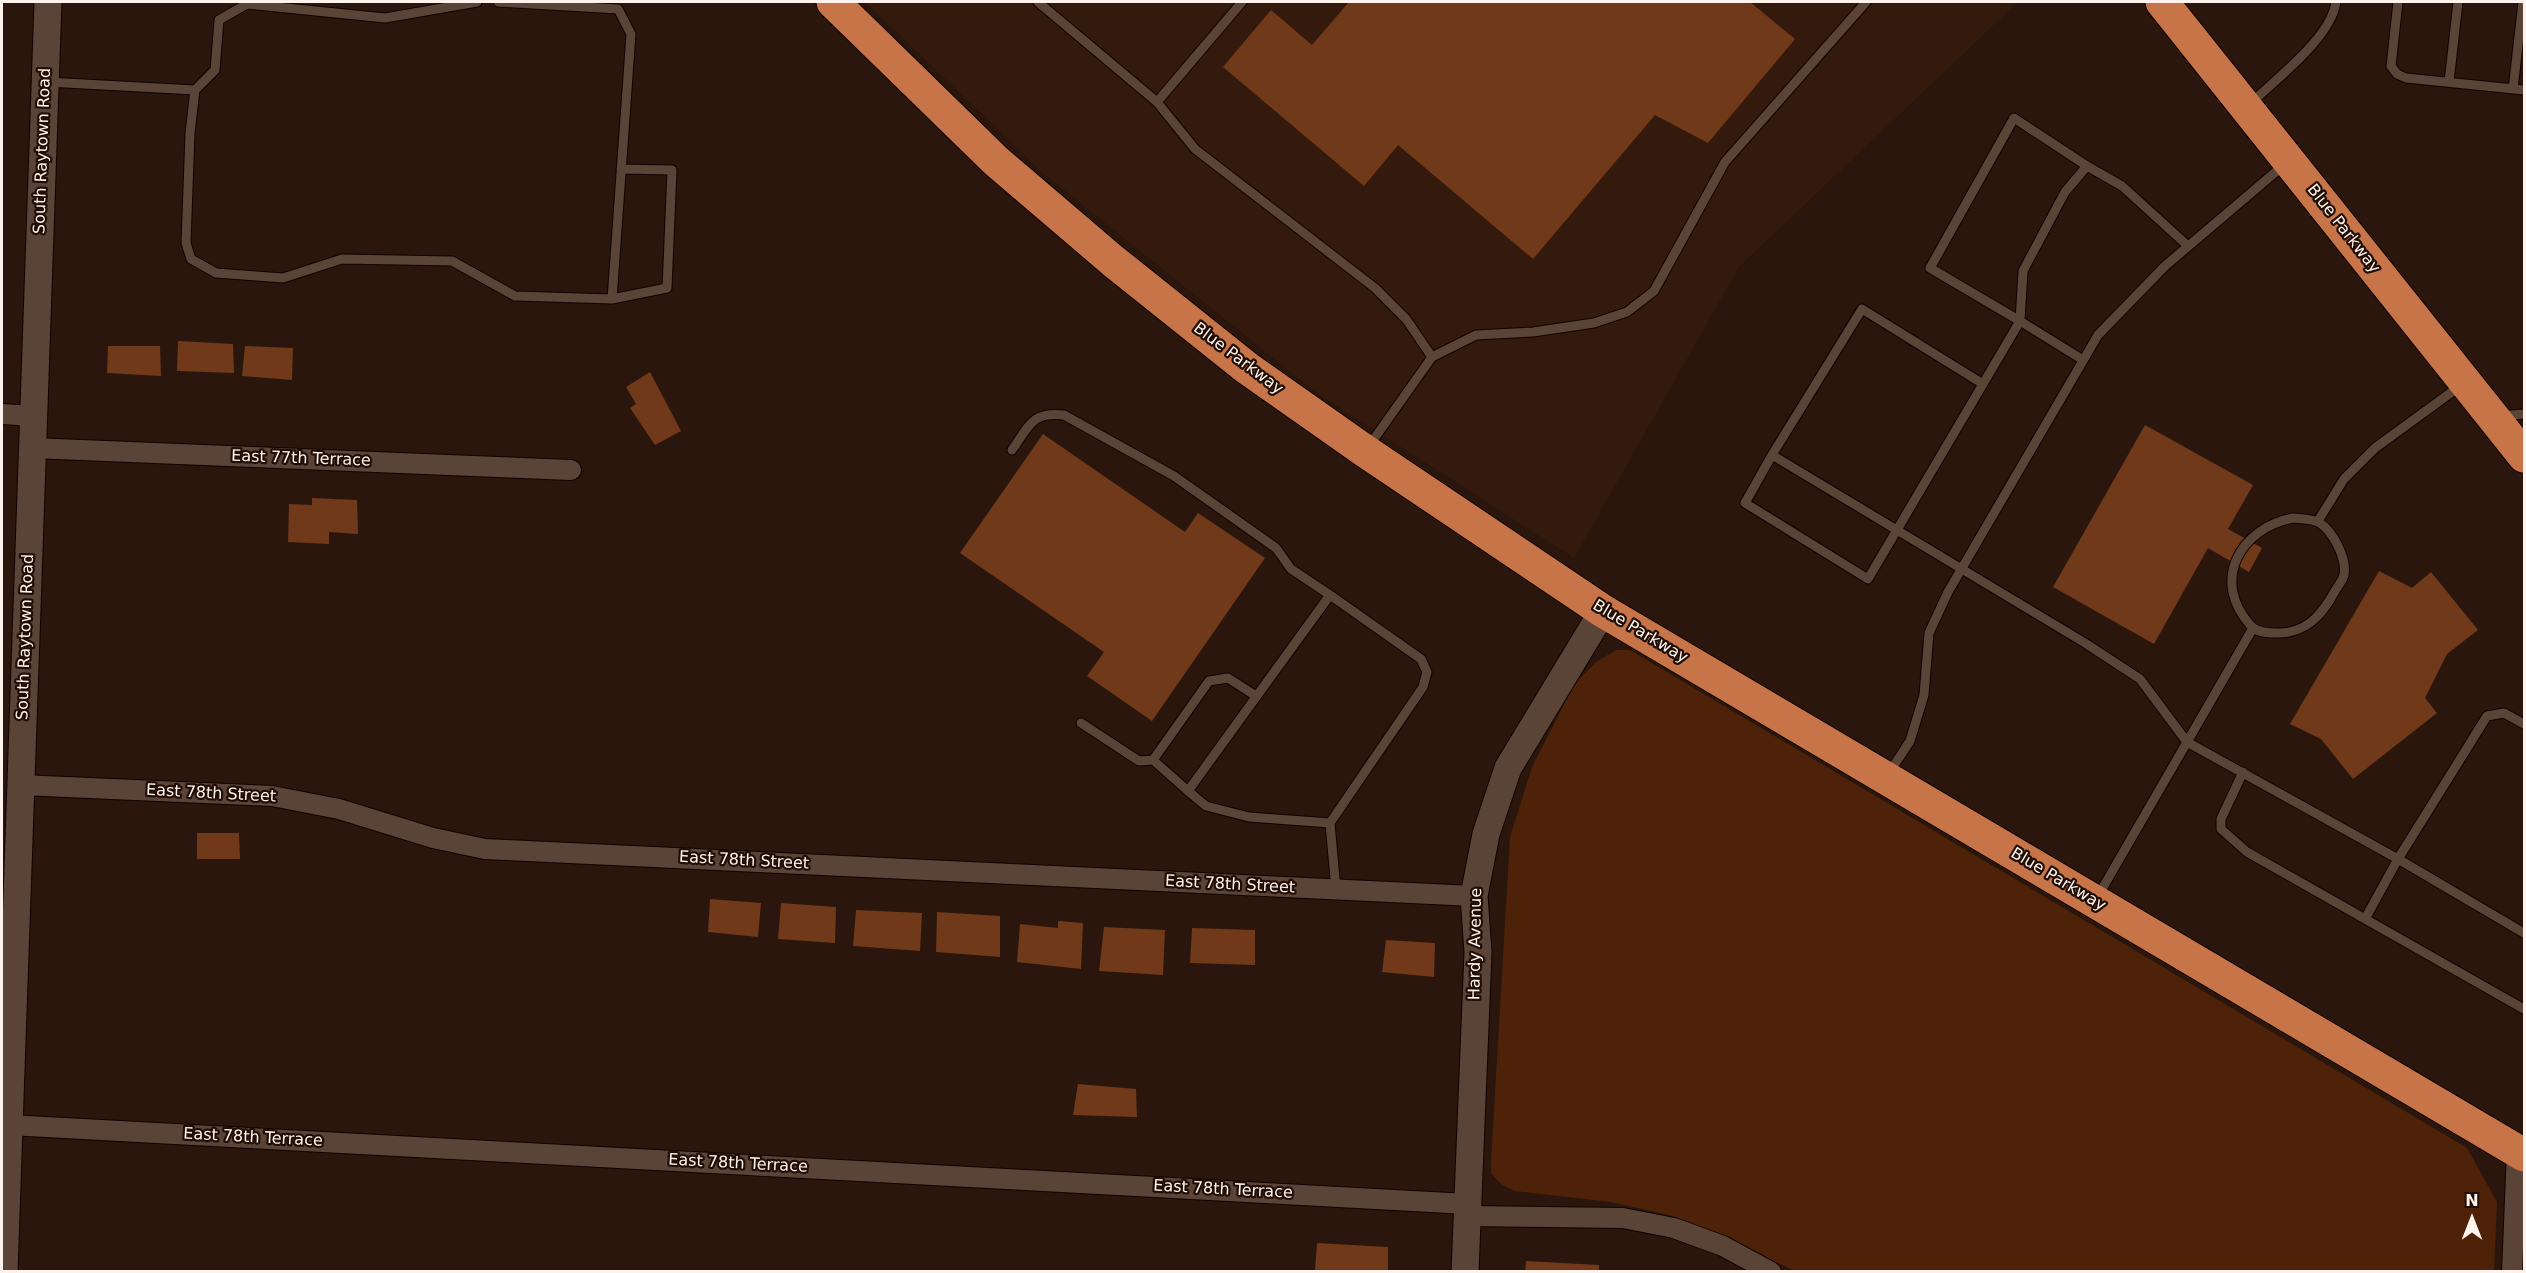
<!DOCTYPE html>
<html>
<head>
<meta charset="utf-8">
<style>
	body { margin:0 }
	#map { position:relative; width:2526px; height:1273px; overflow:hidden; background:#2a160c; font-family:"DejaVu Sans",sans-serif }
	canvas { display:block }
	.frame { position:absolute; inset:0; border:3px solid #fef2ec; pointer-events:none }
	.north { position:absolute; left:2442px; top:1189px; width:60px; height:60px; -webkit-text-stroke:4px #200d04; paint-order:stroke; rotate:0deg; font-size:16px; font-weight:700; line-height:24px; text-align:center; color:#fef2ec }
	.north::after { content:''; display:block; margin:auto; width:21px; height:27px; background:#fef2ec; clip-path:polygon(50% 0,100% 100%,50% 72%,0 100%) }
</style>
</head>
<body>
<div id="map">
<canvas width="2526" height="1273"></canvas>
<div class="frame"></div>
<div class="north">N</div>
</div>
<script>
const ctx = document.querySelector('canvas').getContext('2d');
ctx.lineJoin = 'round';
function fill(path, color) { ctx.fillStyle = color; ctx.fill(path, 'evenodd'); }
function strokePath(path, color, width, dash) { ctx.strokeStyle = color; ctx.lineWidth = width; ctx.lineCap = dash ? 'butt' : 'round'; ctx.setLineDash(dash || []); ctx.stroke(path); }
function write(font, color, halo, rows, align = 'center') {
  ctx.font = font + ' "DejaVu Sans",sans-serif'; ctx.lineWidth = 4.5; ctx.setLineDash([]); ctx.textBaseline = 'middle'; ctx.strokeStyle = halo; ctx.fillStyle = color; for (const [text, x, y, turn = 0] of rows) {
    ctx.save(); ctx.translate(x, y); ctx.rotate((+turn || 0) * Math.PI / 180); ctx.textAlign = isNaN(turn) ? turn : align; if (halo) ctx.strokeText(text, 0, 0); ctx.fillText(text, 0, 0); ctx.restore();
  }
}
const built = new Path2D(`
	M865 2H2018L1739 267 1574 558 1317 393 1043 173Z`);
const green = new Path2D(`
	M1616 650H1630L2467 1148 2497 1202 2494 1271H1796L1669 1215 1611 1202 1515 1191 1502 1185 1491 1173V1161L1510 837 1532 767 1575 683 1596 662Z`);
const building = new Path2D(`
	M1349 2H1750L1795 39 1708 143 1655 115 1533 259 1398 145 1364 186 1223 67 1271 10 1312 45Z
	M178 341 233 344 234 373 177 371Z
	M108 346H160L161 376 107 373Z
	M245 346 293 348 292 380 242 376Z
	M650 372 681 431 655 445 630 408 636 404 626 387Z
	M2145 425 2253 485 2228 529 2262 548 2249 572 2208 548 2154 644 2053 587Z
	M1043 434 1185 532 1198 513 1265 558 1152 721 1087 676 1104 652 960 553Z
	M312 498 357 500 358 534 329 532V544L288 542 289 504 312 505Z
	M2379 571 2412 588 2431 572 2478 630 2447 654 2425 698 2437 713 2353 779 2321 739 2290 724Z
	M197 833H239L240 859H197Z
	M710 899 761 903 758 937 708 932Z
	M781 903 836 907 835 943 778 939Z
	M856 910 922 913 920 951 853 946Z
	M937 912 1000 916V957L936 952Z
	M1058 921 1083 923 1081 969 1017 962 1020 924 1058 928Z
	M1104 927 1165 930 1163 975 1099 971Z
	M1192 928 1255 930V965L1190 963Z
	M1386 940 1435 943 1434 977 1382 972Z
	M1078 1084 1136 1089 1137 1117 1073 1115Z
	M1317 1243 1388 1247V1272L1315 1270Z
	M1526 1261 1599 1265V1272H1525Z`);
const lane = new Path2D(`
	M498 2 618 9 631 34 612 299
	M1038 2 1157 102 1195 149 1375 288 1406 319 1432 357 1369 446
	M2398 2 2391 66 2397 74 2406 78 2524 90
	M47 82 195 90 215 70 219 20 247 4 385 18 477 2
	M2449 82 2458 2
	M2513 89 2523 2
	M195 90 190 133 186 243 191 259 216 273 283 278 342 259 452 261 515 296 612 299 667 288 672 170 621 169
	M1157 102 1242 2
	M2250 104C2276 79 2331 38 2336 2
	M2087 166 2014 118 1930 268 2020 321 2023 271 2065 192 2087 166 2122 186 2188 246
	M1432 357 1476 335 1533 332 1594 323 1627 312 1654 291 1725 162 1866 2
	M2083 360 2020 321 1983 384 1862 309 1772 455 2085 643 2140 679 2187 742 2398 859 2487 716 2504 713 2524 724
	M2500 416 2524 414
	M1012 450C1029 426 1032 411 1064 415L1174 476 1276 548 1291 569 1330 595
	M1772 455 1745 503 1868 579 1983 384
	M2293 518C2301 519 2313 519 2320 523 2333 532 2347 558 2344 575 2343 580 2338 586 2335 591 2322 615 2306 634 2276 633 2268 633 2256 632 2251 626 2210 581 2240 528 2293 518Z
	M2318 521 2344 479 2375 448 2460 386
	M1081 723 1139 761 1153 760
	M2243 772 2221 819V829L2247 852 2524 1009
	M1889 773 1910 741 1924 695 1929 633 1948 592 2098 335 2165 266 2285 164
	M1188 791 1153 760 1209 681 1228 678 1256 696
	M1330 823 1423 687 1427 672 1421 659 1330 595 1188 791 1206 806 1249 817 1330 823 1336 890
	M2098 896 2253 628
	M2365 919 2398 859 2524 933`);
const street = new Path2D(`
	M2 414 33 416
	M32 448 571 470
	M21 785 272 796 339 809 433 838 485 849 1474 896
	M9 1125 1468 1204
	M1467 1216 1623 1218 1674 1228 1723 1246 1771 1272
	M2512 1272 2517 1151`);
const secondary = new Path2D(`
	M4 1272 48 2
	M1465 1272 1478 952 1474 896 1486 834 1508 768 1603 611`);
const highway = new Path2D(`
	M833 2 996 161 1113 261 1247 368 1365 451 1603 611 2524 1155
	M2162 2 2524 456`);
const streetNames = [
	["South Raytown Road",43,151,-88],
	["Blue Parkway",2343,229,52],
	["Blue Parkway",1238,359,37],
	["East 77th Terrace",301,459,2],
	["Blue Parkway",1640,632,31],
	["South Raytown Road",26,637,-88],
	["East 78th Street",211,794,3],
	["East 78th Street",744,861,3],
	["Blue Parkway",2058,880,31],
	["East 78th Street",1230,885,3],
	["Hardy Avenue",1476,944,-89],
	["East 78th Terrace",253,1138,3],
	["East 78th Terrace",738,1164,3],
	["East 78th Terrace",1223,1190,3]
];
fill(built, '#341a0c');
fill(green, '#4d2209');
fill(building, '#70391a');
strokePath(lane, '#110300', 11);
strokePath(street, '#110300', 22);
strokePath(secondary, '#110300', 29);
strokePath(highway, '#110300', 35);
strokePath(lane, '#5a4337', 9);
strokePath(street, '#5a4337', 20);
strokePath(secondary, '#5a4337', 27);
strokePath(highway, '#c77448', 33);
write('16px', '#fef2ec', '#200d04', streetNames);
</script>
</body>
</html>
